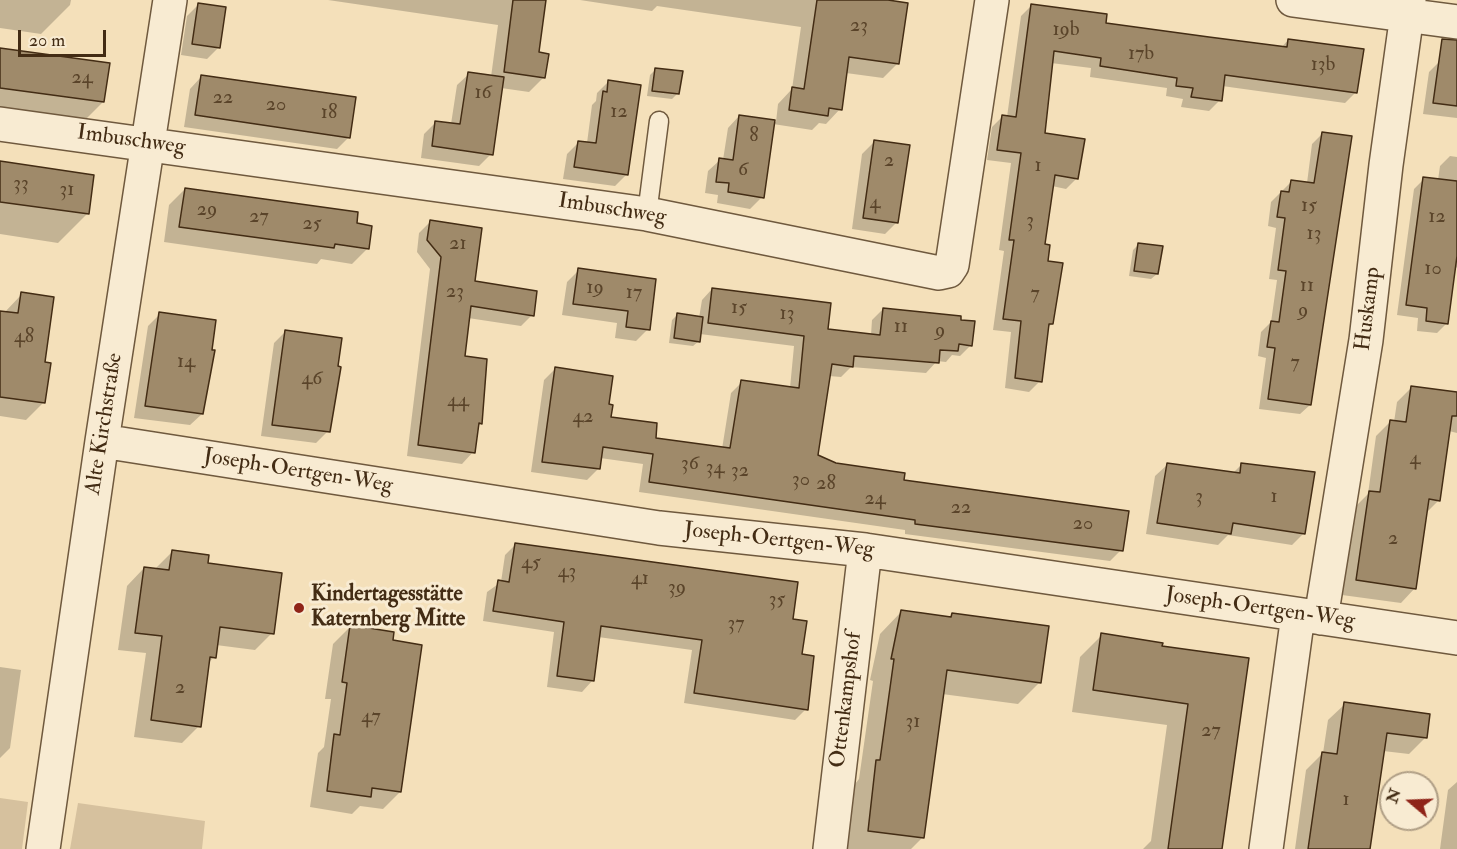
<!DOCTYPE html>
<html>
<head>
<meta charset="utf-8">
<style>
	body { margin:0 }
	#map { position:relative; width:1457px; height:849px; overflow:hidden; background:#f4e0ba; font-family:"IM FELL Double Pica",serif }
	canvas { display:block }
	.north { position:absolute; left:1379px; top:771px; width:60px; height:60px; box-sizing:border-box; background:#f8ebd2; border:2px solid #b09f86; border-radius:50%; rotate:289deg; font-size:16px; font-weight:700; line-height:24px; text-align:center; color:#432c14 }
	.north::after { content:''; display:block; margin:auto; width:21px; height:27px; background:#8f2418; clip-path:polygon(50% 0,100% 100%,50% 72%,0 100%) }
	.scale { position:absolute; left:18px; top:30px; width:88px; height:27px; box-sizing:border-box; border:3px solid #432c14; border-top:0; padding-left:8px; font-size:18px; line-height:21px; white-space:nowrap; color:#432c14; -webkit-text-stroke:4px #f8ebd2; paint-order:stroke }
</style>
</head>
<body>
<div id="map">
<canvas width="1457" height="849"></canvas>
<div class="north">N</div>
<div class="scale">20 m</div>
</div>
<script>
const ctx = document.querySelector('canvas').getContext('2d');
ctx.lineJoin = 'round';
function fill(path, color) { ctx.fillStyle = color; ctx.fill(path, 'evenodd'); }
function strokePath(path, color, width, dash) { ctx.strokeStyle = color; ctx.lineWidth = width; ctx.lineCap = dash ? 'butt' : 'round'; ctx.setLineDash(dash || []); ctx.stroke(path); }
function write(font, color, halo, rows, align = 'center') {
  ctx.font = font + ' "IM FELL Double Pica",serif'; ctx.lineWidth = 6; ctx.setLineDash([]); ctx.textBaseline = 'middle'; ctx.strokeStyle = halo; ctx.fillStyle = color; for (const [text, x, y, turn = 0] of rows) {
    ctx.save(); ctx.translate(x, y); ctx.rotate((+turn || 0) * Math.PI / 180); ctx.textAlign = isNaN(turn) ? turn : align; if (halo) ctx.strokeText(text, 0, 0); ctx.fillText(text, 0, 0); ctx.restore();
  }
}
const green = new Path2D(`
	M0 798 28 802 22 849H0Z
	M78 803 205 821 202 849H70Z`);
const shadow = new Path2D(`
	M0 0H71L70 5 41 34 0 28Z
	M328 0H544L537 54 544 77 529 92 501 88 491 154 479 166 421 158 424 134 436 122 451 124 457 85 469 74 491 77 498 25Z
	M580 0H877L898 63 883 78 846 73 840 109 826 124 819 123 812 130 773 124 762 197 750 209 717 203 718 195 705 193 708 171 720 160H723L728 128 739 116 776 122 778 104 792 89 801 27 657 6 652 11Z
	M198 5 219 47 207 59 181 55 187 16Z
	M1032 5 1104 24 1281 48 1288 40 1356 92 1345 103 1222 86 1220 100 1209 111 1181 107 1183 99 1166 96 1167 88 1090 77 1091 68 1051 63 1044 135 1077 178 1066 189 1052 186 1043 246 1052 324 1047 328 1040 381 1029 392 1005 388 1011 332 993 330 1004 251 999 250 1011 163 987 160 992 127 1003 116 1007 117 1021 16Z
	M0 49 103 102 74 131 0 120Z
	M1440 61 1457 63V118L1423 114 1429 72Z
	M655 70 678 93 672 99 647 96 650 75Z
	M201 77 349 137 337 149 184 127 190 89Z
	M609 81 627 174 615 186 563 179 567 154 579 142 587 143 592 105 596 101 597 93Z
	M1322 134 1310 405 1300 414 1259 409 1266 358 1258 356 1261 332 1271 322 1277 280 1269 279 1276 228 1268 226 1271 202 1292 181 1307 183 1312 144Z
	M874 142 897 222 885 234 852 229 862 154Z
	M1450 156 1457 157V267L1453 271 1447 323 1437 333 1417 331 1418 318 1397 315 1414 189 1424 179 1438 180 1440 166Z
	M0 163 87 214 58 243 0 234Z
	M185 189 355 224 368 248 352 264 321 259 317 264 164 242 169 205Z
	M430 222 473 282 532 315 521 326 468 318 463 357 481 423 477 427 473 452 462 464 407 456 430 269 417 252 419 233Z
	M1139 244 1157 274 1151 279 1129 276 1133 250Z
	M579 270 655 281 648 329 636 341 615 338 617 323 562 315 567 282Z
	M712 289 827 331 871 335 872 320 883 309 971 345 960 356 952 355 946 362 937 361 926 373 851 367 841 377 829 376 816 456 835 465 902 482 1121 550 1110 561 905 534V530L639 492 643 464 600 458 598 469 587 480 531 472 544 380 555 369 608 406 609 418 654 439 722 449 731 393 742 382 790 388 794 346 700 334 699 341 693 346 669 343 672 320 677 315 699 318 702 300Z
	M22 294 44 363V402L26 420 0 416V312L4 313Z
	M160 314 202 414 190 425 134 418 148 326Z
	M286 331 328 431 316 443 261 436 274 343Z
	M1412 387 1457 394V433L1449 431 1439 500 1426 513 1415 588 1401 603 1342 595 1355 507 1368 494 1376 436 1391 421 1394 422 1397 402Z
	M1242 464 1304 533 1292 545 1228 535 1218 545 1146 534 1155 476 1167 465 1232 474Z
	M516 544 791 621 800 655 806 709 795 720 684 703 692 650 598 637 592 681 582 692 547 687 554 632 483 621 487 592 501 582 505 555Z
	M172 552 206 564 272 633 255 650 216 645 214 657 207 664 199 726 182 743 134 737 146 653 118 650 127 586 144 568 154 570Z
	M902 611 949 618 953 614 1040 682 1018 704 942 694 922 838 911 849H847L855 784 859 779 873 681 870 680 880 634Z
	M350 627 400 792 383 809 360 806 352 814 310 807 318 753 324 747 331 699H325L333 644Z
	M1102 635 1161 647 1247 660 1220 849H1143L1151 841 1167 725 1072 712 1080 657Z
	M0 667 21 670 10 748 0 758Z
	M1345 704 1425 738 1409 754 1383 751 1369 849H1295L1306 770 1323 753 1328 720Z
	M1457 782V849H1440L1448 790Z`);
const building = new Path2D(`
	M513 0H546L539 52 549 54 545 78 504 72Z
	M817 0H888L908 3 899 64 849 57 842 110 829 108 828 116 789 110 792 87 804 89Z
	M198 3 226 7 220 48 192 44Z
	M1031 4 1107 14 1106 23 1209 37 1287 47 1288 39 1364 49 1357 93 1225 75 1222 101 1191 97 1193 88 1176 86 1177 78 1100 66 1101 58 1054 51 1045 133 1085 139 1078 179 1055 175 1045 244 1050 245 1048 261 1063 263 1053 324H1049L1042 382 1015 378 1021 321 1003 319 1014 240H1009L1021 153 997 150 1002 115 1016 117Z
	M1442 39 1457 40V106L1433 103Z
	M0 48 110 63 104 102 0 88Z
	M655 68 683 71 679 94 652 91Z
	M468 72 504 77 493 155 432 146 435 121 460 124Z
	M201 75 356 97 350 138 195 115Z
	M608 80 641 85 628 175 574 167 578 141 596 143 603 91 607 92Z
	M739 115 775 120 764 198 728 192 729 183 716 182 719 158 733 160Z
	M1322 132 1352 136 1311 405 1268 399 1275 348 1267 347 1271 321 1279 322 1286 271 1278 270 1285 218 1277 217 1281 191 1289 192 1291 180 1314 183Z
	M874 140 910 145 898 223 863 218Z
	M0 161 94 175 89 214 0 202Z
	M1423 177 1457 181V256L1448 324 1426 321 1427 308 1406 305Z
	M185 188 358 212 357 223 372 226 369 249 335 244 334 248 179 227Z
	M430 220 482 228 475 281 537 291 534 316 471 306 465 356 487 359 482 424 479 423 475 453 418 445 441 257 427 240Z
	M1138 243 1163 246 1158 274 1134 271Z
	M578 268 656 279 650 330 626 327 628 311 573 304Z
	M712 288 831 303 828 329 880 335 883 308 961 316V320L975 321 972 346 959 344 958 351 940 350 939 363 854 356 853 367 832 364 818 455 836 463 905 473 904 480 1129 511 1123 551 915 524V520L649 482 653 454 603 447 600 469 542 462 555 367 613 376 609 404 613 405 611 417 657 423 656 438 730 448 741 380 799 388 804 336 708 323Z
	M21 292 54 297 45 362 51 363 45 403 0 397V311L18 313Z
	M159 312 216 320 212 350H215L203 414 145 406Z
	M677 313 703 317 700 342 674 338Z
	M285 330 342 338 338 366 341 367 330 432 272 425Z
	M1411 386 1457 392V416H1452L1440 501 1429 499 1416 589 1356 580 1369 491 1380 492 1390 420 1406 422Z
	M1167 463 1240 473 1241 463 1315 472 1305 534 1233 523 1231 534 1157 523Z
	M515 543 798 582 793 619 807 621 802 654 814 656 808 710 694 693 702 640 666 635 601 626 594 681 557 676 564 622 493 611 498 580 509 582Z
	M172 550 209 555 208 563 282 573 274 634 220 627 216 658 210 657 201 727 151 720 162 636 135 633 144 567 169 570Z
	M901 610 951 617 952 613 1049 626 1041 683 947 670 924 838 868 831 876 760H880L894 659H891Z
	M350 625 394 632 393 640 422 645 401 792 372 788 371 797 327 791 334 734 340 735 347 683 342 682Z
	M1101 633 1163 643 1162 646 1249 658 1222 849H1168L1188 704 1093 690Z
	M1344 702 1430 714 1427 738 1387 733 1370 849H1308L1322 752 1337 754Z`);
const lane = new Path2D(`
	M647 214 659 121`);
const street = new Path2D(`
	M1293 0 1457 22
	M0 124 647 214 939 273 948 271 952 265 992 0
	M102 441 659 528 865 550 1457 638
	M1321 618 1366 340 1386 165 1409 0
	M43 849 102 441 170 0
	M830 849 865 550
	M1266 849 1298 615`);
const markers = [
	[299,608,6,"#8f2418"]
];
const numberNames = [
	["23",859,27],
	["19b",1066,31],
	["17b",1141,55],
	["13b",1323,66],
	["24",82,79],
	["16",483,94],
	["22",223,99],
	["20",276,106],
	["12",619,113],
	["18",329,114],
	["8",754,137],
	["2",889,162],
	["1",1038,167],
	["6",743,171],
	["33",21,185],
	["31",67,191],
	["4",875,204],
	["15",1309,207],
	["29",207,211],
	["27",259,218],
	["12",1437,218],
	["3",1030,222],
	["25",312,225],
	["13",1314,235],
	["21",458,245],
	["10",1433,270],
	["11",1307,287],
	["19",595,289],
	["23",455,293],
	["17",634,294],
	["7",1035,295],
	["15",739,309],
	["9",1303,312],
	["13",787,315],
	["11",901,328],
	["9",940,332],
	["48",24,338],
	["14",186,363],
	["7",1295,364],
	["46",312,380],
	["44",458,402],
	["42",583,418],
	["4",1415,460],
	["36",690,465],
	["34",715,469],
	["32",740,472],
	["30",801,481],
	["28",826,485],
	["3",1199,498],
	["1",1274,498],
	["24",875,500],
	["22",961,509],
	["20",1083,525],
	["2",1393,540],
	["45",531,564],
	["43",567,573],
	["41",640,580],
	["39",677,589],
	["35",777,601],
	["37",736,625],
	["2",180,689],
	["47",371,718],
	["31",913,723],
	["27",1211,732],
	["1",1346,801]
];
const streetNames = [
	["Imbuschweg",131,141,8],
	["Imbuschweg",612,210,9],
	["Huskamp",1369,309,-83],
	["Alte Kirchstraße",105,424,-81],
	["Joseph-Oertgen-Weg",298,472,9],
	["Joseph-Oertgen-Weg",779,541,6],
	["Joseph-Oertgen-Weg",1260,609,8],
	["Ottenkampshof",847,700,-83]
];
const poiNames = [
	["Kindertagesstätte",311,595],
	["Katernberg Mitte",311,620]
];
fill(green, '#d6c19e');
fill(shadow, '#0003');
fill(building, '#9f8a6a');
strokePath(building, '#432c14', 1.5);
strokePath(lane, '#6f593e', 21);
strokePath(street, '#6f593e', 36);
strokePath(lane, '#f8ebd2', 18);
strokePath(street, '#f8ebd2', 33);
for (const [x, y, r, color] of markers) { const dot = new Path2D(); dot.arc(x, y, r, 0, 2 * Math.PI); ctx.fillStyle = color; ctx.fill(dot); strokePath(dot, '#f8ebd2', 2); }
write('20px', '#5a442a', null, numberNames);
write('22px', '#432c14', '#f8ebd2', streetNames);
write('bold 22px', '#432c14', '#f8ebd2', poiNames, 'left');
</script>
</body>
</html>
